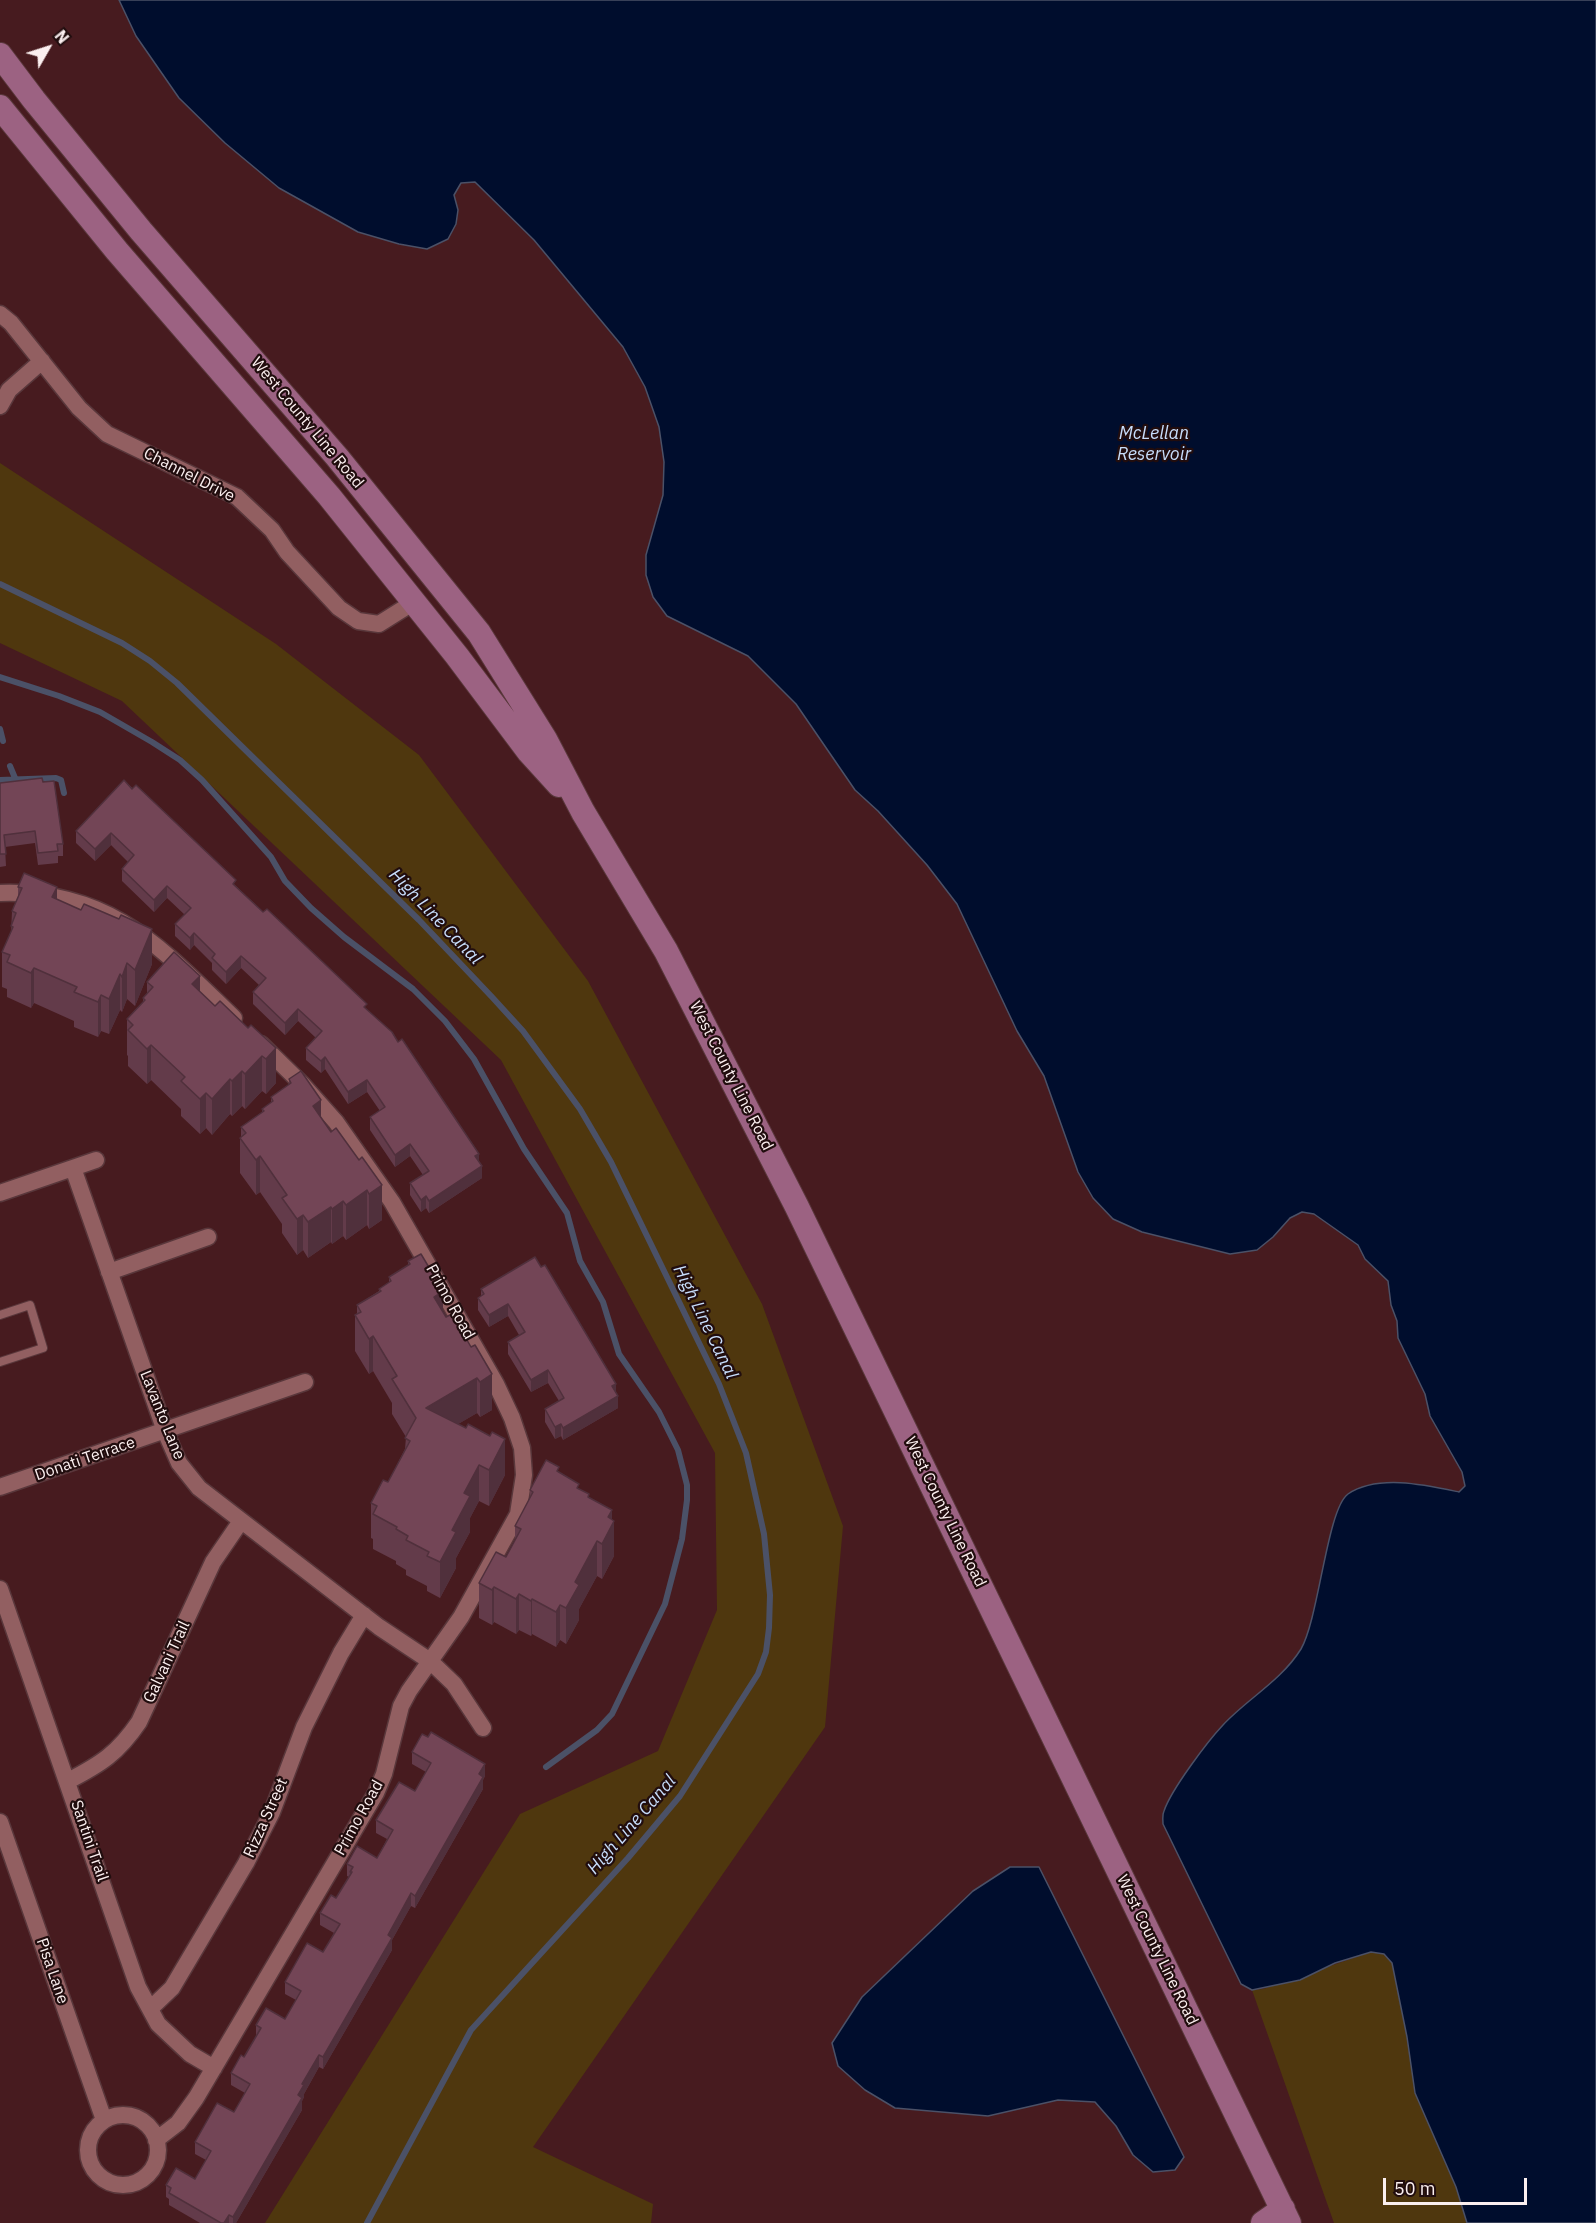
<!DOCTYPE html>
<html>
<head>
<meta charset="utf-8">
<style>
	body { margin:0 }
	#map { position:relative; width:1596px; height:2223px; overflow:hidden; background:#471b1f; font-family:"IBM Plex Sans",sans-serif }
	canvas { display:block }
	.north { position:absolute; left:18px; top:18px; width:60px; height:60px; -webkit-text-stroke:4px #210d0e; paint-order:stroke; rotate:51deg; font-size:16px; font-weight:700; line-height:24px; text-align:center; color:#fbefef }
	.north::after { content:''; display:block; margin:auto; width:21px; height:27px; background:#fbefef; clip-path:polygon(50% 0,100% 100%,50% 72%,0 100%) }
	.scale { position:absolute; left:1383px; top:2178px; width:144px; height:27px; box-sizing:border-box; border:3px solid #fbefef; border-top:0; padding-left:8px; font-size:18px; line-height:21px; white-space:nowrap; color:#fbefef; -webkit-text-stroke:4px #210d0e; paint-order:stroke }
</style>
</head>
<body>
<div id="map">
<canvas width="1596" height="2223"></canvas>
<div class="north">N</div>
<div class="scale">50 m</div>
</div>
<script>
const ctx = document.querySelector('canvas').getContext('2d');
ctx.lineJoin = 'round';
function fill(path, color) { ctx.fillStyle = color; ctx.fill(path, 'evenodd'); }
function strokePath(path, color, width, dash) { ctx.strokeStyle = color; ctx.lineWidth = width; ctx.lineCap = dash ? 'butt' : 'round'; ctx.setLineDash(dash || []); ctx.stroke(path); }
function write(font, color, halo, rows, align = 'center') {
  ctx.font = font + ' "IBM Plex Sans",sans-serif'; ctx.lineWidth = 4.5; ctx.setLineDash([]); ctx.textBaseline = 'middle'; ctx.strokeStyle = halo; ctx.fillStyle = color; for (const [text, x, y, turn = 0] of rows) {
    ctx.save(); ctx.translate(x, y); ctx.rotate((+turn || 0) * Math.PI / 180); ctx.textAlign = isNaN(turn) ? turn : align; if (halo) ctx.strokeText(text, 0, 0); ctx.fillText(text, 0, 0); ctx.restore();
  }
}
const green = new Path2D(`
	M0 463 276 644 419 755 588 981 762 1304 843 1526 825 1727 533 2147 653 2204 651 2223H265L520 1814 658 1751 717 1610 715 1453 501 1060 122 701 0 643Z
	M1371 1952 1384 1954 1392 1963 1407 2037 1415 2093 1456 2187 1467 2223H1334L1252 1990 1263 1989Z`);
const water = new Path2D(`
	M119 0H1596V2223H1467L1456 2187 1415 2093 1407 2037 1392 1963 1384 1954 1371 1952 1335 1963 1300 1980 1252 1990 1241 1984 1163 1824C1163 1820 1162 1815 1164 1811 1171 1790 1207 1742 1223 1725 1247 1699 1281 1681 1301 1649 1319 1618 1327 1509 1348 1494 1378 1474 1426 1485 1459 1492L1465 1486 1462 1472 1430 1416 1425 1394 1398 1338 1397 1321 1391 1305 1388 1281 1365 1259 1358 1245 1314 1214 1302 1212 1290 1218 1273 1237 1257 1250 1230 1254 1142 1232 1113 1219 1093 1198 1078 1172 1044 1076 1017 1031 957 904 927 865 878 811 855 790 796 704 748 656 667 616 653 597 646 575V555L663 495 664 462 659 427 645 387 623 347 534 240 475 182 461 183 454 195 458 210 456 224 448 239 427 249 399 244 358 232 279 188 225 143 179 98 136 36Z
	M1010 1867H1039L1184 2157 1175 2170 1153 2172 1133 2155 1116 2126 1095 2102 1058 2100 988 2116 895 2108 865 2090 838 2066 832 2043 862 1997 973 1891Z`);
const stream = new Path2D(`
	M0 584 122 643 150 661 177 683 419 920 492 997 523 1031 580 1109 611 1162 719 1384 746 1453 764 1534 770 1595 769 1628 766 1652 758 1674 680 1796 628 1858 471 2030 367 2223
	M0 677 59 696 100 712 152 742 180 760 202 780 271 857 285 881 311 908 344 937 413 989 445 1021 474 1059 524 1149 567 1213 580 1261 603 1302 619 1354 659 1412 678 1450 687 1485V1500L682 1539 665 1604 612 1714 597 1730 546 1767
	M0 729 3 741
	M10 766 15 778
	M0 780 56 778 61 780 64 793`);
const lane = new Path2D(`
	M0 1315 30 1305 43 1348 0 1362`);
const street = new Path2D(`
	M0 314 11 323 79 408 107 434 237 497 272 530 287 552 339 608 358 621 379 624 414 602
	M0 406 9 390 42 361
	M0 893C110 889 161 948 234 1018
	M73 1168 165 1431 179 1463 199 1488 379 1627 430 1661 454 1684 483 1728
	M0 1193 96 1160
	M109 1272 208 1237
	M0 1487 305 1382
	M0 1589 138 1987 158 2024 190 2054 214 2068
	M68 1781C101 1764 118 1753 139 1722L213 1562 241 1521
	M0 1822 104 2120
	M150 2009 172 1988 246 1863 272 1812 304 1727 341 1653 364 1615
	M88 2150a35 35 0 1 1 70 0a35 35 0 1 1-70 0Z
	M156 2140 178 2123 196 2098 376 1793 384 1774 401 1706 409 1691 461 1617 518 1514 524 1475 522 1448 512 1418 496 1384 392 1202 336 1122 303 1085 261 1044`);
const secondary = new Path2D(`
	M0 55 34 100 141 231 337 457 479 633 545 739 583 812 666 951 797 1207 1289 2223
	M0 107 117 251 329 496 457 656 529 752 559 785
	M1263 2223 1283 2209`);
const wall = new Path2D(`
	M124 780 367 1010 479 1162 482 1178 429 1213 426 1208 421 1212 410 1195V1183L423 1175 410 1156 395 1167 370 1130V1117L380 1111 367 1092 348 1104 325 1069 321 1073 306 1060V1048L316 1038 298 1021 285 1035 253 1004V992L259 985 241 968 226 984 212 970V963L194 945 190 950 175 936V924L185 915 167 898 154 912 122 881V869L128 862 111 845 95 861 76 843V831Z
	M43 782 63 844V856H58V863L38 865 35 843 5 847 6 866 0 867V783Z
	M18 887 57 899 152 964 135 1006 127 999 122 1012 120 1010 109 1034 101 1031 98 1037 74 1027V1021L34 1003 31 1008 7 997V989L2 987V952L11 933 12 911 18 897Z
	M147 982 200 992 215 1006 248 1028 276 1048V1083L266 1094 262 1091 245 1109 242 1106 232 1116 230 1114 212 1135 206 1128 200 1134 181 1116V1109L151 1080 147 1084 128 1066V1056L127 1055V1019L143 1002V998L147 994Z
	M289 1079 321 1119 331 1132 359 1160 382 1220 369 1229 367 1225 346 1240 343 1236 332 1244 331 1242 308 1258 303 1250 297 1255 282 1233V1224L260 1192 256 1195 240 1173V1138L241 1137V1127L262 1112V1109L271 1103V1097L289 1084Z
	M535 1257 616 1393 618 1408 563 1440 561 1436 555 1439 545 1422V1409L559 1401 548 1383 531 1392 508 1354V1342L519 1335 508 1316 489 1327 478 1310V1298L481 1296V1289Z
	M408 1261 446 1317 452 1314 492 1410 480 1417 477 1413 458 1424 505 1475 489 1506 479 1501 470 1518V1532L456 1558V1568L440 1598 427 1591V1586L406 1575V1570L396 1564V1561L373 1549V1539L371 1538V1503L388 1482 405 1449 406 1437 392 1414V1403L373 1371 369 1374 355 1351V1315L357 1314V1305L379 1291V1289L389 1283V1277L408 1265Z
	M559 1472 589 1497 612 1520 614 1556 602 1579 597 1576 579 1609V1620L566 1644 560 1640 556 1647 532 1634 531 1636 519 1630 516 1634 494 1622 492 1625 479 1618V1583L506 1557 515 1540V1526L530 1499V1490Z
	M412 1752 485 1776 483 1780V1789L415 1908 411 1906 392 1940V1950L323 2069 319 2067 304 2094V2097L302 2101V2110L236 2223H200L169 2205V2199L166 2197V2185L195 2179 206 2160 195 2154V2142L234 2112 245 2093 231 2085V2073L244 2057 256 2037V2025L285 2019 296 2000 285 1994V1982L323 1952 334 1933 320 1925V1913L336 1898 349 1877 347 1876V1864L377 1858 387 1839 376 1833V1820L415 1791 426 1772 412 1764Z`);
const shadedWall = new Path2D(`
	M111 833V845L95 861V849Z
	M167 886V898L154 912V900Z
	M57 887V922L52 897Z
	M152 929V964L135 1006V970Z
	M194 933V945L190 950V938Z
	M241 956V968L226 984V972Z
	M127 963V999L122 1012V977Z
	M34 968V1003L31 1008V973Z
	M120 974V1010L109 1034V999Z
	M200 976V1012L192 984Z
	M101 995V1031L98 1037V1002Z
	M298 1009V1021L285 1035V1023Z
	M151 1045V1080L147 1084V1049Z
	M276 1048V1083L266 1094V1059Z
	M262 1056V1091L245 1109V1074Z
	M325 1057V1069L321 1073V1061Z
	M242 1071V1106L232 1116V1081Z
	M230 1079V1114L212 1135V1099Z
	M367 1080V1092L348 1104V1092Z
	M206 1093V1128L200 1134V1099Z
	M321 1100V1135L313 1106Z
	M410 1144V1156L395 1167V1155Z
	M479 1154V1166L475 1156Z
	M260 1156V1192L256 1195V1160Z
	M482 1166V1178L429 1213V1201Z
	M382 1185V1220L369 1229V1194Z
	M367 1190V1225L346 1240V1205Z
	M426 1196V1208L421 1212V1200Z
	M343 1201V1236L332 1244V1209Z
	M331 1207V1242L308 1258V1222Z
	M303 1215V1250L297 1255V1219Z
	M443 1291V1326L434 1297Z
	M508 1304V1316L489 1327V1315Z
	M373 1336V1371L369 1374V1339Z
	M548 1370V1383L531 1392V1380Z
	M492 1374V1410L480 1417V1382Z
	M477 1378V1413L426 1443V1408Z
	M616 1384V1396L612 1386Z
	M618 1396V1408L563 1440V1428Z
	M561 1424V1436L555 1439V1427Z
	M505 1439V1475L489 1506V1470Z
	M479 1465V1501L470 1518V1532L456 1558V1568L440 1598V1562L452 1530 464 1493Z
	M612 1510V1525L614 1521V1556L602 1579V1544L608 1517Z
	M597 1541V1576L579 1609V1620L566 1644V1608L575 1582Z
	M494 1587V1622L492 1625V1590Z
	M519 1594V1630L516 1634V1599Z
	M532 1599V1634L531 1636V1601Z
	M560 1605V1640L556 1647V1612Z
	M485 1764V1776L483 1780V1789L415 1908V1896Z
	M411 1893V1906L392 1940V1950L323 2069V2057Z
	M319 2055V2067L304 2094V2097L302 2101V2110L236 2223H233V2217L298 2095 302 2084Z
	M229 2215V2223H224Z`);
const building = new Path2D(`
	M42 778 43 782 54 781 63 844H57L58 851 38 853 35 831 4 835 6 854H0V783Z
	M124 780 132 789 136 785 236 880 233 884 263 912 267 909 367 1004 364 1007 392 1032 398 1042 402 1039 479 1154 475 1156 482 1166 429 1201 426 1196 421 1200 410 1183 429 1171 410 1144 395 1155 370 1117 385 1107 367 1080 348 1092 325 1057 321 1061 306 1048 322 1031 298 1009 285 1023 253 992 266 978 241 956 226 972 212 958 215 954 194 933 190 938 175 924 191 908 167 886 154 900 122 869 134 855 111 833 95 849 76 831Z
	M24 873 57 887 52 897 81 910 84 904 119 919 121 915 152 929 135 970 127 963 122 977 120 974 109 999 101 995 98 1002 74 992 77 987 34 968 31 973 7 962 10 955 2 952 13 927 11 926 16 913 12 911 22 888 18 887Z
	M174 952 200 976 192 984 215 1006 220 1001 248 1028 251 1025 276 1048 266 1059 262 1056 245 1074 242 1071 232 1081 230 1079 212 1099 206 1093 200 1099 181 1081 185 1077 151 1045 147 1049 128 1030 133 1025 127 1019 145 1000 143 998 153 987 147 982Z
	M301 1071 321 1100 313 1106 331 1132 336 1128 359 1160 362 1157 382 1185 369 1194 367 1190 346 1205 343 1201 332 1209 331 1207 308 1222 303 1215 297 1219 282 1198 287 1195 260 1156 256 1160 240 1138 246 1133 241 1127 264 1111 262 1109 273 1101 271 1097 291 1083 289 1079Z
	M421 1254 443 1291 434 1297 446 1317 452 1314 471 1347 475 1345 492 1374 480 1382 477 1378 426 1408 466 1428 468 1424 490 1436 492 1432 505 1439 489 1470 479 1465 464 1493 470 1496 452 1530 456 1532 440 1562 427 1556 429 1552 406 1540 408 1536 396 1529 397 1527 373 1514 377 1506 371 1503 383 1480 388 1482 410 1441 405 1438 416 1418 392 1379 397 1376 373 1336 369 1339 355 1315 361 1312 357 1305 381 1291 379 1289 391 1281 389 1277 410 1264 408 1261Z
	M535 1257 541 1267 545 1265 616 1384 612 1386 618 1396 563 1428 561 1424 555 1427 545 1409 564 1398 548 1370 531 1380 508 1342 525 1332 508 1304 489 1315 478 1298 484 1294 481 1289Z
	M546 1460 559 1467 557 1471 579 1484 577 1488 589 1494 588 1497 612 1510 608 1517 614 1521 602 1544 597 1541 575 1582 579 1585 566 1608 560 1605 556 1612 532 1599 531 1601 519 1594 516 1599 494 1587 492 1590 479 1583 496 1552 506 1557 521 1529 515 1526 533 1492 530 1490Z
	M431 1732 485 1764 479 1774 483 1777 415 1896 411 1893 388 1935 392 1938 323 2057 319 2055 302 2084 304 2085 298 2095 302 2098 233 2217 229 2215 224 2223H221L169 2193 171 2188 166 2185 176 2168 195 2179 211 2151 195 2142 217 2103 234 2112 250 2084 231 2073 241 2055 244 2057 261 2028 256 2025 266 2008 285 2019 301 1991 285 1982 307 1943 323 1952 340 1924 320 1913 331 1895 336 1898 352 1872H350L353 1867 347 1864 357 1846 377 1858 393 1830 376 1820 399 1782 415 1791 431 1763 412 1752 422 1734 428 1737Z`);
const streetNames = [
	["West County Line Road",307,423,50],
	["Channel Drive",189,475,27],
	["West County Line Road",731,1076,63],
	["Primo Road",450,1302,61],
	["Lavanto Lane",162,1415,68],
	["Donati Terrace",85,1459,-19],
	["West County Line Road",945,1512,64],
	["Galvani Trail",167,1662,-65],
	["Rizza Street",266,1818,-66],
	["Primo Road",359,1818,-61],
	["Santini Trail",89,1841,71],
	["West County Line Road",1157,1950,64],
	["Pisa Lane",52,1971,71]
];
const waterNames = [
	["McLellan",1154,434],
	["Reservoir",1154,455],
	["High Line Canal",435,917,46],
	["High Line Canal",705,1322,64],
	["High Line Canal",632,1825,-49]
];
fill(green, '#4f370e');
fill(water, '#000d2d');
strokePath(water, '#4b5167', 1.5);
strokePath(stream, '#4b5167', 6);
strokePath(lane, '#59373b', 10);
strokePath(street, '#59373b', 19);
strokePath(secondary, '#59373b', 26);
strokePath(lane, '#925f61', 8);
strokePath(street, '#925f61', 16);
strokePath(secondary, '#9c6282', 24);
fill(wall, '#633b4a');
fill(shadedWall, '#50303c');
fill(building, '#734556');
strokePath(building, '#50303c', 1.5);
write('16px', '#fbefef', '#210d0e', streetNames);
write('italic 18px', '#c7ddfb', '#210d0e', waterNames);
</script>
</body>
</html>
